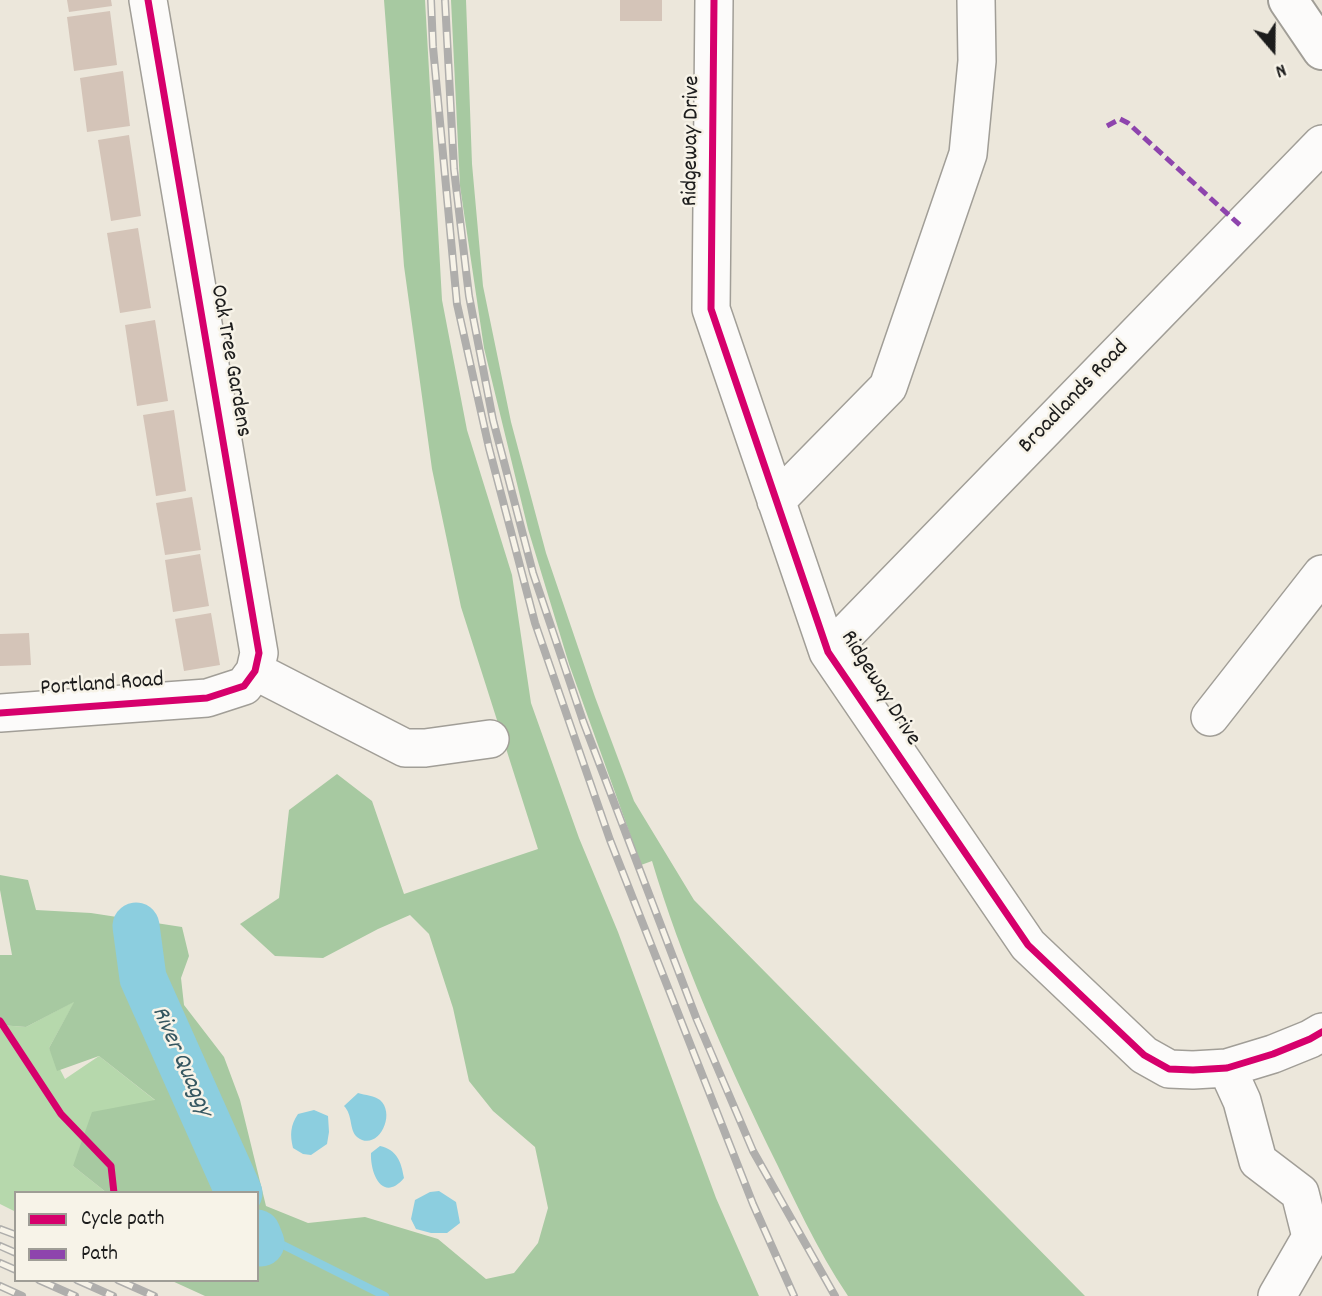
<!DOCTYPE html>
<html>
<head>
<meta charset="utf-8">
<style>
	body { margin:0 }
	#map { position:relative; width:1322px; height:1296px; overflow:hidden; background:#ece7db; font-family:Dekko,sans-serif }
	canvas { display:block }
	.legend { position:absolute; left:14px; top:1191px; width:245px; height:91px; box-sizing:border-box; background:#f7f3e8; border:2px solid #9f9d96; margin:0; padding:9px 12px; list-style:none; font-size:21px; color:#1c1c1c }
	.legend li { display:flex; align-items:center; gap:14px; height:35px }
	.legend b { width:35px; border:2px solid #9f9d96 }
	.north { position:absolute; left:1238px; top:14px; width:70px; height:70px; -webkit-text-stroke:5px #f7f3e8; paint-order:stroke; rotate:160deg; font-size:19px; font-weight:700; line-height:28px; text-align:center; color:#1c1c1c }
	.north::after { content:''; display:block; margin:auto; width:24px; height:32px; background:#1c1c1c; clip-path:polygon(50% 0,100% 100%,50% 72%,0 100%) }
</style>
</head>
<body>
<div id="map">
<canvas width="1322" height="1296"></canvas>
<ul class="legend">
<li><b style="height:9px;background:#d6006c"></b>Cycle path</li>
<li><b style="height:9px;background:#8e44ad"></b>Path</li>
</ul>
<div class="north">N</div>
</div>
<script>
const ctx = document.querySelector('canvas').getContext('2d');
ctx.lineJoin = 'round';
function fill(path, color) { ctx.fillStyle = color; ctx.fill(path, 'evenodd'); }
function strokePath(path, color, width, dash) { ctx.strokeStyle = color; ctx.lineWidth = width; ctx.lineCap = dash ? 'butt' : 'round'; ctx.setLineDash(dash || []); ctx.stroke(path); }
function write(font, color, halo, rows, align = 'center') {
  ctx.font = font + ' Dekko,sans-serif'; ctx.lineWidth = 5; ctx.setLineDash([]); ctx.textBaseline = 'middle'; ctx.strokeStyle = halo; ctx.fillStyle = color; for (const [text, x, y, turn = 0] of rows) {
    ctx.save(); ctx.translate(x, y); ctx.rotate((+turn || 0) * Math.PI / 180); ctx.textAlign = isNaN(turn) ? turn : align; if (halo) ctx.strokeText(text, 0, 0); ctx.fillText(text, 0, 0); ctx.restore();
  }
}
const green = new Path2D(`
	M75 1001 49 1048 65 1079 99 1056 156 1101 73 1166 107 1193H16V1212L0 1204V1025L26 1027Z`);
const forest = new Path2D(`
	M384 0H425L442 300 467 430 512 575 531 703 579 838 618 932 716 1198 759 1296H205L170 1280H257V1193H107L73 1166 92 1112 155 1100 99 1056 57 1071 49 1048 74 1002 26 1027 0 1025V955H12L0 890V875L28 880 36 910 91 913 182 927 189 956 181 978 184 1005 224 1057 240 1100 266 1206 308 1223 365 1217 438 1239 486 1279 514 1273 538 1243 548 1208 535 1147 493 1111 469 1081 453 1008 429 934 410 915 378 929 323 958 275 956 240 924 279 898 289 810 337 774 372 801 404 894 538 849 461 607 432 469 404 266Z
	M451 0H466L472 164 483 286 511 422 546 553 595 697 634 801 694 900 1085 1296H848C816 1249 793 1196 768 1146 724 1054 681 959 652 861L641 865 569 664 528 529 484 348 460 186Z`);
const water = new Path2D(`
	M358 1093C365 1095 375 1096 380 1100 397 1115 377 1153 357 1137 349 1130 353 1115 344 1106Z
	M314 1110 328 1116 329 1132 327 1144 311 1155 303 1154 293 1148C290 1135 290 1126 298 1114Z
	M380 1146C397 1150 401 1161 404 1178 383 1203 370 1174 371 1153Z
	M439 1191 456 1202 460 1223 447 1233H431L416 1229 411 1219 415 1200 430 1192Z`);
const stream = new Path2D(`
	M257 1232 385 1296`);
const river = new Path2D(`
	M136 926 143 978 239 1193
	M257 1233 261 1243`);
const building = new Path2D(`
	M67 0H111L112 6 69 12Z
	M620 0H662V21H620Z
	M110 11 117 65 74 71 67 17Z
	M123 71 130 126 87 132 80 78Z
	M129 135 141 216 111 221 98 140Z
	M138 228 151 308 120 313 107 233Z
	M155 320 168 401 137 406 125 325Z
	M174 410 186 491 156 496 143 415Z
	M192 497 201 550 165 555 156 503Z
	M200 554 209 606 173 612 165 560Z
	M211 613 220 665 184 671 175 619Z
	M29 633 31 665 0 666V634Z`);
const minor = new Path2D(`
	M714 0 711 309 828 652 1028 945 1144 1055 1169 1069 1193 1070 1227 1068 1273 1054 1310 1039 1322 1032
	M776 501 888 387 968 154 977 61 976 0
	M828 652 1322 144
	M255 671 405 748H425L490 739
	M0 713 207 698 244 686 255 671 259 653 148 0
	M1210 717 1322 574
	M1227 1068 1242 1101 1258 1161 1300 1193 1311 1237 1277 1296`);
const major = new Path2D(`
	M1288 0 1322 50`);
const rail = new Path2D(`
	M431 0 433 47 457 304 489 448 535 623 610 840 753 1204 794 1296
	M445 0 454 169 469 296 493 420 533 573 583 721 697 1020 753 1151 835 1296
	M0 1229 16 1235
	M0 1246 16 1253
	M0 1263 16 1270
	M39 1280 75 1296
	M77 1280 113 1296
	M118 1280 154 1296
	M0 1286 22 1296`);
const quiet = new Path2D(`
	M1107 126 1120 119 1128 123 1242 227`);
const cycleway = new Path2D(`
	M714 0 711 309 828 652 1028 945 1144 1055 1169 1069 1193 1070 1227 1068 1273 1054 1310 1039 1322 1032
	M0 713 207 698 244 686 255 671 259 653 148 0
	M0 1021 61 1114 111 1166 114 1193`);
const streetNames = [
	["Ridgeway Drive",693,141,-89],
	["Oak Tree Gardens",229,361,80],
	["Broadlands Road",1075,398,-46],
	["Portland Road",102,686,-4],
	["Ridgeway Drive",879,689,58]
];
const waterNames = [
	["River Quaggy",180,1062,66]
];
fill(green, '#b6d8ac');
fill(forest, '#a7c9a1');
fill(water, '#8ccedf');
strokePath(stream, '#8ccedf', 8);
strokePath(river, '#8ccedf', 47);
fill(building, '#d4c4b8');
strokePath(minor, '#a19e97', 40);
strokePath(major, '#a19e97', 42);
strokePath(minor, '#fcfbfa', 37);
strokePath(major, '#fcfbfa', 38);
strokePath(rail, '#afaeac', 8);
strokePath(rail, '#f7f3e8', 5, [16]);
strokePath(quiet, '#8e44ad', 5, [10, 5]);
strokePath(cycleway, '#d6006c', 7);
write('23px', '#1c1c1c', '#f7f3e8', streetNames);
write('italic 24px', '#355761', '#f7f3e8', waterNames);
</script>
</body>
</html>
